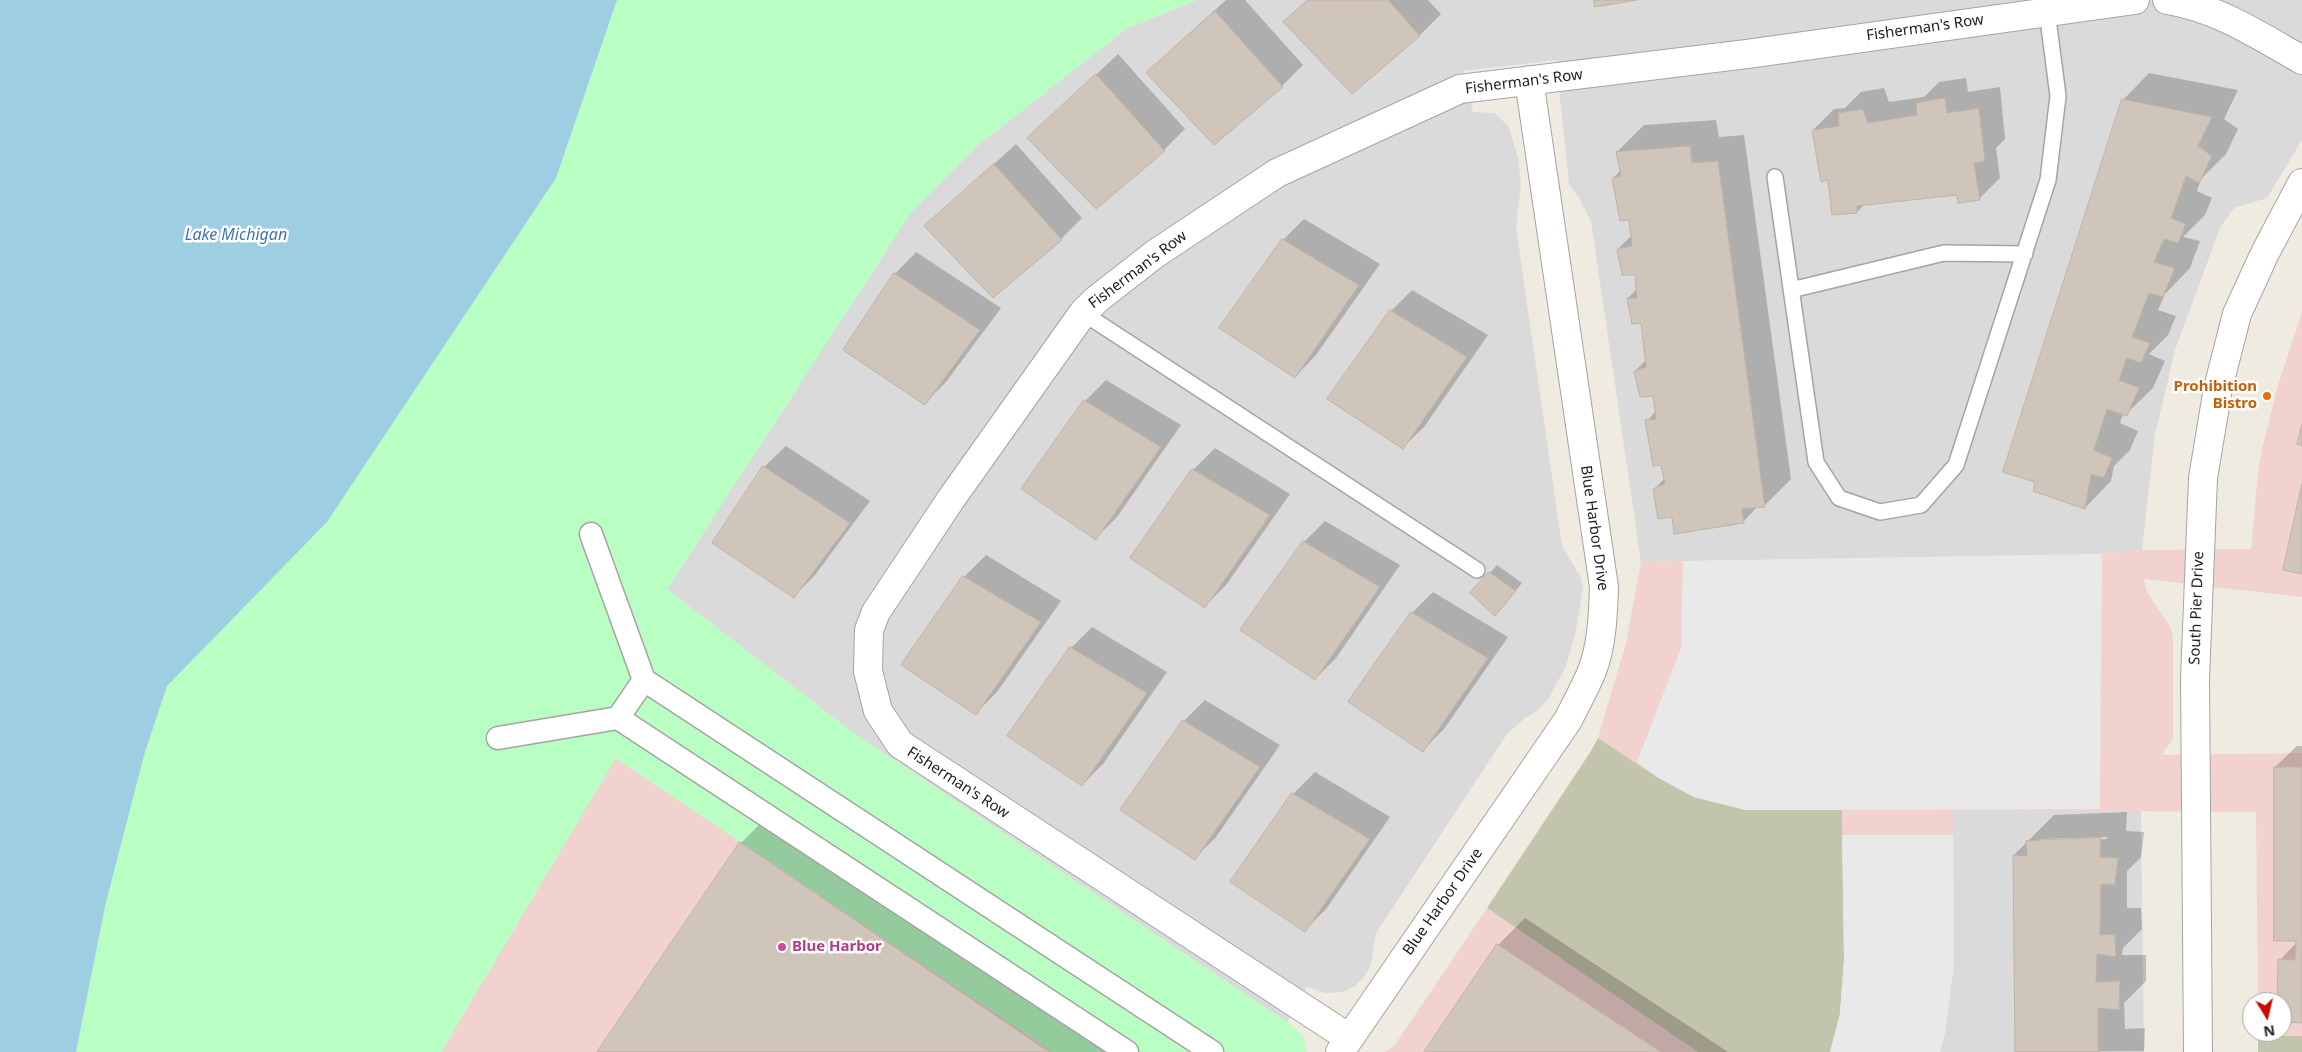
<!DOCTYPE html>
<html>
<head>
<meta charset="utf-8">
<style>
	body { margin:0 }
	#map { position:relative; width:2302px; height:1052px; overflow:hidden; background:#efebe1; font-family:"Noto Sans",sans-serif }
	canvas { display:block }
	.north { position:absolute; left:2242px; top:992px; width:50px; height:50px; box-sizing:border-box; background:#fff; border:1px solid #a5a5a5; border-radius:50%; rotate:171deg; font-size:14px; font-weight:700; line-height:20px; text-align:center; color:#1d1d1d }
	.north::after { content:''; display:block; margin:auto; width:18px; height:22px; background:#c90d00; clip-path:polygon(50% 0,100% 100%,50% 72%,0 100%) }
</style>
</head>
<body>
<div id="map">
<canvas width="2302" height="1052"></canvas>
<div class="north">N</div>
</div>
<script>
const ctx = document.querySelector('canvas').getContext('2d');
ctx.lineJoin = 'round';
function fill(path, color) { ctx.fillStyle = color; ctx.fill(path, 'evenodd'); }
function strokePath(path, color, width, dash) { ctx.strokeStyle = color; ctx.lineWidth = width; ctx.lineCap = dash ? 'butt' : 'round'; ctx.setLineDash(dash || []); ctx.stroke(path); }
function write(font, color, halo, rows, align = 'center') {
  ctx.font = font + ' "Noto Sans",sans-serif'; ctx.lineWidth = 5; ctx.setLineDash([]); ctx.textBaseline = 'middle'; ctx.strokeStyle = halo; ctx.fillStyle = color; for (const [text, x, y, turn = 0] of rows) {
    ctx.save(); ctx.translate(x, y); ctx.rotate((+turn || 0) * Math.PI / 180); ctx.textAlign = isNaN(turn) ? turn : align; if (halo) ctx.strokeText(text, 0, 0); ctx.fillText(text, 0, 0); ctx.restore();
  }
}
const residential = new Path2D(`
	M1197 0H2302V140L2267 198 2234 208 2220 228 2175 350 2155 435 2142 550 2102 554 1641 562 1591 221 1579 198 1569 184 1556 60 1463 71 1473 112 1495 113 1509 127 1518 158 1521 185 1516 227 1558 519 1562 546 1580 576 1583 589 1576 631 1566 666 1549 698 1538 710 1524 719 1507 734 1376 933 1371 965 1366 974 1355 986 1343 992 1325 993 1307 987 1287 1022 852 732 667 589 910 214 978 145 1126 29Z
	M2100 809 2141 811 2144 1052H1940L1945 1033 1954 965 1953 810Z`);
const commercial = new Path2D(`
	M2302 312V597L2144 579 2147 592 2171 628 2173 639V738L2162 755 2302 753V1036H2258V1032H2282V1002H2258L2256 812 1953 810 1954 965 1945 1033 1940 1052H1830L1840 1014 1844 960 1842 810 1657 777 1598 738 1626 643 1641 562 2102 554 2142 550 2251 549 2258 472 2263 445 2277 388Z
	M615 758 1053 1052H441Z
	M1487 908 1698 1052H1384L1394 1046Z`);
const construction = new Path2D(`
	M1598 738 1657 777 1694 797 1746 810H1842L1844 960 1840 1014 1830 1052H1698L1487 908 1591 751Z
	M2258 1036H2302V1052H2258Z`);
const park = new Path2D(`
	M617 0H1197L1126 29 978 145 910 214 667 589 852 732 1287 1022 1303 1036 1307 1052H1053L616 758 441 1052H76L106 902 145 752 167 686 327 522 556 178Z`);
const parking = new Path2D(`
	M2102 554 2100 809 1746 810 1694 797 1657 777 1637 762 1681 648 1683 561Z
	M1842 835H1953L1954 965 1945 1033 1940 1052H1830L1840 1014 1844 960Z`);
const water = new Path2D(`
	M0 0H617L556 178 327 522 167 686 145 752 106 902 76 1052H0Z`);
const shadow = new Path2D(`
	M1226 0H1245L1303 65 1282 86 1147 73Z
	M1307 0H1428L1441 14 1420 35 1352 92 1285 22Z
	M1118 54 1185 129 1164 150 1029 138Z
	M2149 73 2238 90 2224 119 2238 129 2226 154 2201 179 2197 191 2212 198 2205 215 2183 237 2200 241 2190 268 2165 294 2158 310 2176 316 2168 335 2149 354 2165 361 2153 388 2126 414 2123 413 2120 423 2138 431 2130 450 2114 466 2111 481 2085 508 2123 100Z
	M1966 78 1968 92 2000 87 2005 139 1996 148 2000 178 1979 199 1958 194 1865 204 1857 212 1829 179 1813 130 1834 109 1845 108 1861 92 1884 88 1889 102 1924 97 1939 82Z
	M1716 120 1719 137 1744 135 1791 479 1764 506H1758L1743 522 1673 516 1654 489 1665 478 1647 421 1656 411 1654 395 1635 371 1646 360 1642 321 1628 298 1637 289 1636 274 1618 249 1632 235 1630 218 1613 178 1621 170 1617 152 1644 125Z
	M1016 144 1082 218 1061 239 926 226Z
	M1304 219 1380 264 1316 355 1295 377 1283 240Z
	M916 252 1001 308 946 382 924 404 844 350 895 274Z
	M1412 290 1488 335 1424 427 1402 448 1391 311Z
	M1106 380 1181 425 1117 517 1096 538 1085 401Z
	M786 446 870 501 815 575 794 596 764 467Z
	M1215 448 1290 494 1226 585 1205 606 1131 558 1193 470Z
	M1325 521 1400 565 1336 658 1315 679 1304 542Z
	M986 555 1061 601 997 692 976 713 903 664 964 577Z
	M1497 565 1522 583 1502 607 1472 593Z
	M1433 592 1508 637 1444 729 1423 750 1412 613Z
	M1092 627 1167 672 1103 764 1082 785 1071 648Z
	M1205 700 1280 745 1216 837 1195 858 1184 721Z
	M2297 746H2302V1021H2282V1002H2278L2280 960 2297 942 2275 767Z
	M1315 772 1390 817 1326 909 1305 930 1232 882 1293 794Z
	M2127 812 2126 831 2144 832 2141 857 2127 871V908H2141L2142 929 2123 948 2122 955H2146V981L2124 1003 2125 1029 2145 1028 2144 1051 2017 1052 2014 855 2054 815ZM2107 837V839L2039 842 2042 839Z
	M768 816 1114 1052H599L741 843Z
	M1525 918 1728 1052H1426L1498 945Z`);
const building = new Path2D(`
	M1308 0H1388L1420 36 1352 94 1283 22Z
	M1594 0H1637L1595 7Z
	M1215 11 1283 87 1214 145 1146 73Z
	M1096 74 1165 151 1096 209 1027 138Z
	M1945 98 1947 113 1979 108 1985 161 1974 163 1980 200 1958 203 1957 195 1857 206V213L1832 215 1828 180 1821 182 1812 130 1839 126 1838 113 1863 109 1868 123 1917 115 1916 103Z
	M2122 99 2212 117 2198 146 2212 156 2199 183 2186 176 2171 218 2186 224 2178 243 2164 239 2154 262 2175 268 2163 297 2149 293 2132 337 2150 343 2141 363 2127 358 2119 380 2139 388 2127 416 2107 409 2094 450 2112 458 2104 478 2091 474 2085 509 2033 491 2035 482 2003 472Z
	M1690 146 1692 163 1718 161 1765 507 1742 509 1744 523 1674 534 1672 517 1658 519 1653 489 1665 484 1661 465 1653 466 1645 420 1656 419 1653 396 1640 397 1634 371 1646 367 1641 323 1632 324 1627 298H1637L1635 275H1622L1617 249 1632 246 1629 220 1620 221 1612 178 1621 176 1616 152Z
	M994 164 1062 240 993 298 924 226Z
	M1282 239 1359 285 1295 378 1219 328Z
	M894 273 980 330 925 405 843 350Z
	M1390 310 1467 357 1403 449 1327 399Z
	M1084 400 1161 447 1096 540 1021 489Z
	M2302 424V446L2297 444Z
	M763 466 850 523 794 598 712 543Z
	M1192 469 1270 515 1205 608 1130 558Z
	M2302 484V574L2283 570Z
	M1303 541 1380 587 1315 680 1240 630Z
	M1489 572 1516 591 1495 616 1470 593Z
	M963 576 1041 622 976 715 901 665Z
	M1411 612 1488 658 1423 752 1348 702Z
	M1070 647 1147 693 1082 786 1007 736Z
	M1183 720 1260 767 1195 860 1120 810Z
	M2274 767H2302V1023L2282 1022V1002H2277L2278 959 2295 960 2296 941H2274Z
	M1292 793 1370 839 1305 932 1230 882Z
	M2101 838 2100 857 2118 858 2115 885 2101 884 2100 935 2115 934 2116 957 2097 954 2096 982 2120 981 2119 1010 2098 1008V1052H2015L2013 855 2027 856 2026 841Z
	M740 842 1049 1052H597Z
	M1497 944 1661 1052H1424Z`);
const service = new Path2D(`
	M1775 177 1816 462 1839 498 1880 512 1921 505 1956 465 2048 180 2058 96 2047 11
	M1791 290 1944 253 2025 254
	M1083 313 1477 570`);
const pedestrian = new Path2D(`
	M644 680 1212 1052
	M618 718 1127 1052
	M498 738 618 718 644 680 591 534`);
const minor = new Path2D(`
	M2167 0C2218 8 2258 35 2302 60
	M1349 1038 900 744 878 711 868 671 869 630 876 612 951 499 1083 313 1096 300 1155 254 1277 173 1460 89 1747 54 2135 0
	M1340 1052 1568 720C1576 704 1585 688 1592 671 1602 645 1603 615 1604 587L1529 80
	M2198 1052 2195 679 2203 478 2218 388 2237 314 2265 253 2302 183`);
const markers = [
	[2267,396,5,"#e8710a"],
	[782,947,5,"#d1479c"]
];
const streetNames = [
	["Fisherman's Row",1925,28,-8],
	["Fisherman's Row",1524,82,-7],
	["Fisherman's Row",1138,270,-37],
	["Blue Harbor Drive",1594,528,82],
	["South Pier Drive",2197,608,-88],
	["Fisherman's Row",958,783,33],
	["Blue Harbor Drive",1443,902,-55]
];
const foodNames = [
	["Prohibition",2257,387],
	["Bistro",2257,404]
];
const hotelNames = [
	["Blue Harbor",792,947]
];
const waterNames = [
	["Lake Michigan",236,235]
];
fill(residential, '#dbdada');
fill(commercial, '#f2d2ce');
fill(construction, '#c3c4ac');
fill(park, '#b9fec3');
fill(parking, '#e9e9e9');
fill(water, '#9dcee1');
fill(shadow, '#0003');
fill(building, '#cfc5ba');
strokePath(building, '#c2b2a2', 1);
strokePath(service, '#a4a4a4', 18);
strokePath(pedestrian, '#a4a4a4', 25);
strokePath(minor, '#a4a4a4', 30);
strokePath(service, '#fff', 15);
strokePath(pedestrian, '#fff', 22);
strokePath(minor, '#fff', 28);
for (const [x, y, r, color] of markers) { const dot = new Path2D(); dot.arc(x, y, r, 0, 2 * Math.PI); ctx.fillStyle = color; ctx.fill(dot); strokePath(dot, '#fff', 2); }
write('15px', '#1d1d1d', '#fff', streetNames);
write('bold 15px', '#c56008', '#fff', foodNames, 'right');
write('bold 15px', '#b23c85', '#fff', hotelNames, 'left');
write('italic 16px', '#4173b5', '#fff', waterNames);
</script>
</body>
</html>
